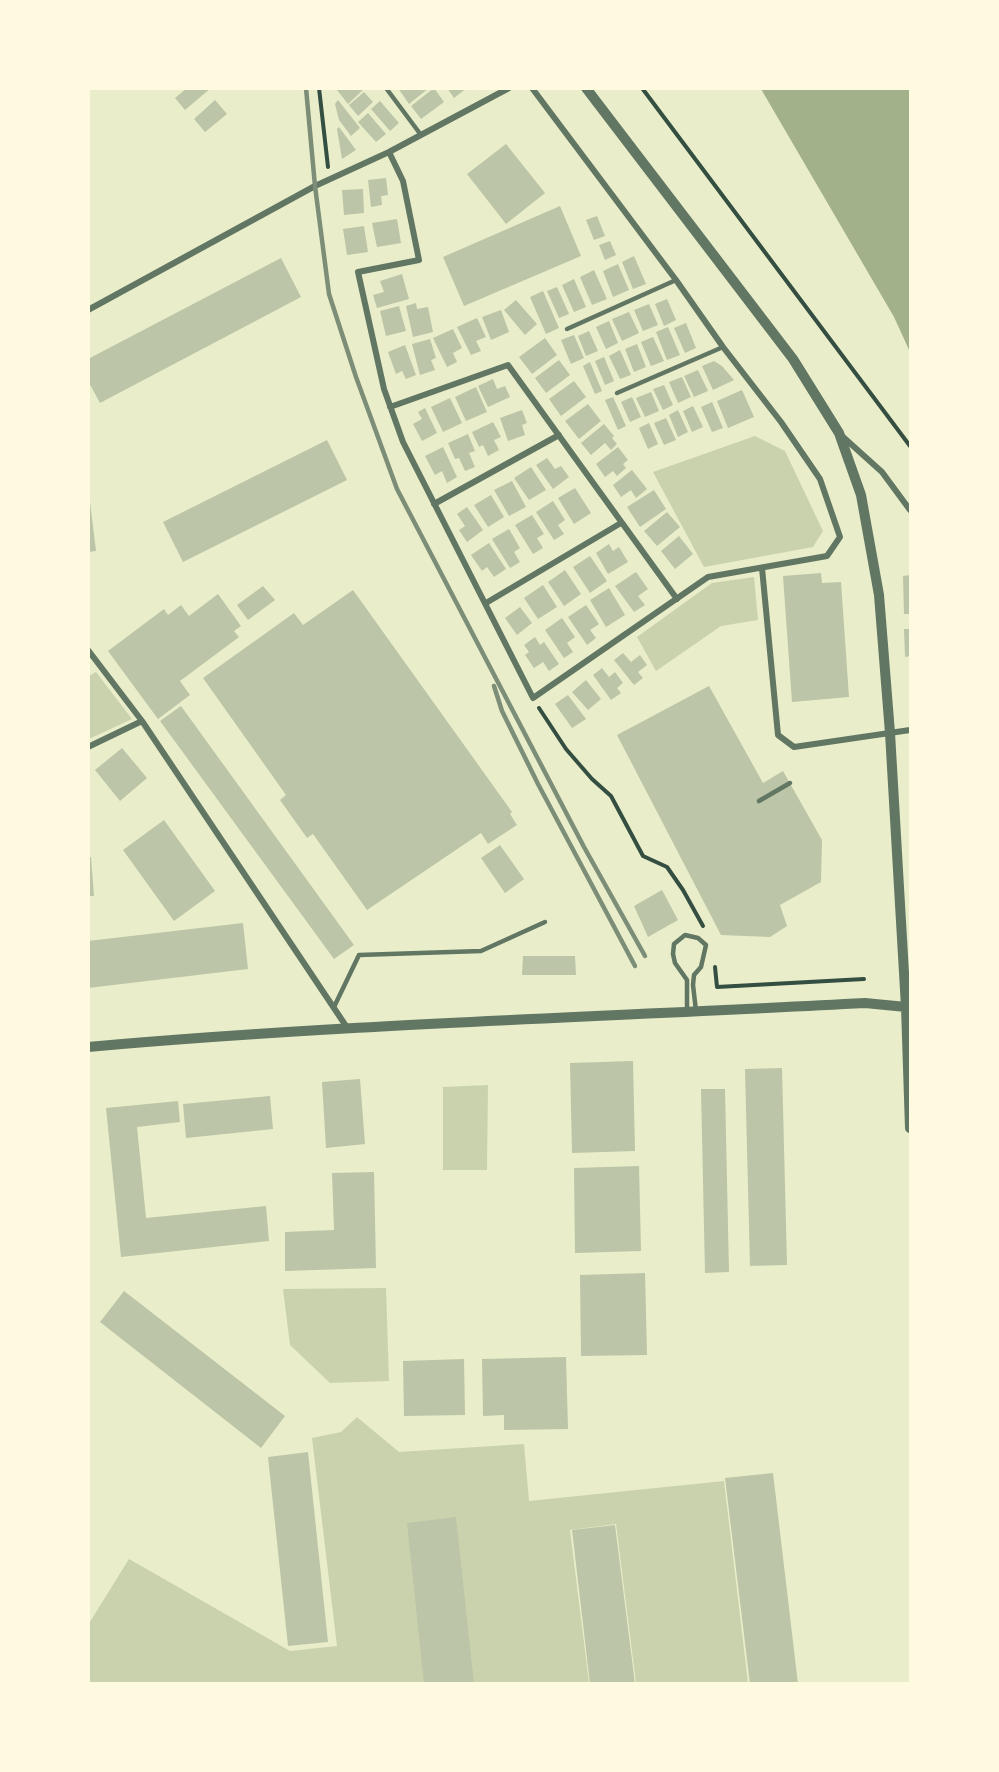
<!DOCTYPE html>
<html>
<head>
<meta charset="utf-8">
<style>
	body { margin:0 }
	#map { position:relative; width:999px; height:1772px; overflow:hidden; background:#e9edc9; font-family:"Source Sans 3",sans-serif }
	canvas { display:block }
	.frame { position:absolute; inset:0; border:90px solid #fefae0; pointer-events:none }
</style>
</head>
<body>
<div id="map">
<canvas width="999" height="1772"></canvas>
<div class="frame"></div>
</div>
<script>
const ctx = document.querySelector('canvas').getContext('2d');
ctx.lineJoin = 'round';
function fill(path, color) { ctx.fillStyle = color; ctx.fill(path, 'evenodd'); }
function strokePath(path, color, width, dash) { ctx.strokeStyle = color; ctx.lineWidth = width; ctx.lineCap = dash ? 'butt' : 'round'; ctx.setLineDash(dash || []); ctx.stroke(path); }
const green = new Path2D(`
	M755 436 785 451 823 531 813 547 704 567 653 472Z
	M754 577 758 620 721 626 656 671 637 637 712 583Z
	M96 672 132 719 89 739V676Z
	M488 1085 487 1170H443V1087Z
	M386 1288 389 1381 330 1383 290 1345 283 1289Z
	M357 1417 399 1452 524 1444 529 1501 724 1481 748 1683H636L616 1524 570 1530 589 1683H89L88 1625 129 1559 290 1651 337 1646 312 1438 341 1432Z`);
const water = new Path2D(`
	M761 89H910V352L894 317Z`);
const building = new Path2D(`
	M187 88H211L185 110 175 98Z
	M338 88H365L348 104 337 90Z
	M398 88H429L409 104Z
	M434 88 444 102 421 119 411 106Z
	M447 88H467L454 98Z
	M364 92 373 102 358 116 349 105Z
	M215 100 227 114 205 132 194 119Z
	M338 100 360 128 351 136 339 120 335 104Z
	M380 101 399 123 390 131 371 109Z
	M368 113 386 134 376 142 358 122Z
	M339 127 356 150 342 159 337 129Z
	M506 144 545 193 506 224 467 174Z
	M386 178 388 195 381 196 382 205 371 207 368 180Z
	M363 189 364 213 344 215 342 190Z
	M560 206 581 256 464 306 443 257Z
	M597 216 605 236 594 240 586 220Z
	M397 219 401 243 377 247 372 223Z
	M364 226 368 252 347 255 343 229Z
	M610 241 616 255 605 260 599 245Z
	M634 256 646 284 633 289 622 262Z
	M281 258 301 297 100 403 88 381V359Z
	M618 264 629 290 613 297 603 271Z
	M594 270 607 299 592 305 580 277Z
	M402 274 409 299 377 308 373 295 384 292 380 281Z
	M574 279 586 307 574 312 562 285Z
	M557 287 569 314 559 318 547 291Z
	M543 291 559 328 546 334 530 297Z
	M667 299 676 320 664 326 655 304Z
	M516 300 537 324 525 335 504 310Z
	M416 303 417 309 428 307 433 332 413 337 406 306Z
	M649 304 658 325 643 331 634 310Z
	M399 306 406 331 386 336 380 311Z
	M501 310 509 332 491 340 482 317Z
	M629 312 639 333 622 341 612 319Z
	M477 318 486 337 476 341 481 351 471 355 457 327Z
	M609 321 618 343 606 349 596 327Z
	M686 323 696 348 685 353 674 328Z
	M668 327 680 355 667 360 656 332Z
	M453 329 462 348 453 353 457 362 447 367 433 338Z
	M589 331 598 351 586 356 578 336Z
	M574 335 584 358 571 364 561 340Z
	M653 337 664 361 651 366 641 342Z
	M545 338 557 355 532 374 519 357Z
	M430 339 436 358 431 360 435 370 420 375 412 344Z
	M637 344 646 367 634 372 625 349Z
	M405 345 416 375 406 379 402 371 396 374 388 352Z
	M620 350 631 375 620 379 609 356Z
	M604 357 614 381 605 385 595 361Z
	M559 360 570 375 546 393 535 378Z
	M714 361 722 366 734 380 713 390 702 366Z
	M590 362 602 391 595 394 583 366Z
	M698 370 708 391 694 397 684 376Z
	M682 377 691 397 678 403 669 382Z
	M493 379 497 389 505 386 510 397 488 407 478 386Z
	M574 381 586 397 561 416 549 399Z
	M664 385 673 405 663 410 653 389Z
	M476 387 487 412 466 421 455 397Z
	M742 390 754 417 728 428 717 401Z
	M651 392 659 411 645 417 636 398Z
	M613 397 626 426 618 430 605 400Z
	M632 397 641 417 630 422 621 402Z
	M450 398 462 423 443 432 431 407Z
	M712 402 723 428 712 432 701 407Z
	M588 404 601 421 579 439 565 421Z
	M693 406 703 427 692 432 683 411Z
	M425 408 437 433 422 441 413 424 422 419 418 412Z
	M522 410 527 423 522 425 525 435 508 441 500 418Z
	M678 410 688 432 678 437 669 415Z
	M666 418 676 440 664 445 654 423Z
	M493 422 501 437 494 440 499 450 488 456 483 445 479 447 472 432Z
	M649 423 658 444 648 449 639 428Z
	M604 424 614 436 612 438 617 444 611 450 605 443 591 455 581 443Z
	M468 434 475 451 469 453 475 467 465 471 459 458 455 459 448 443Z
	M327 440 347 480 183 562 163 522Z
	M443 447 457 477 447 483 442 471 435 475 425 456Z
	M618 447 628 460 623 464 626 468 617 476 613 471 605 477 596 464Z
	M547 458 555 469 561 466 569 477 553 489 536 465Z
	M531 467 546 490 529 500 514 478Z
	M632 470 647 489 636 498 631 490 621 497 613 485Z
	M512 481 526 507 509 516 494 490Z
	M575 488 591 513 574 524 558 498Z
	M654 490 666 509 640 527 627 507Z
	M491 495 504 517 488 527 474 505Z
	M553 501 565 520 558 525 564 534 554 540 536 512Z
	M88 502H90L96 551 88 552Z
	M467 507 483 530 467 542 459 530 465 526 457 514Z
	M667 512 680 527 657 546 644 531Z
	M532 515 544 534 537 538 543 548 533 554 515 525Z
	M509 529 520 548 514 552 520 562 510 568 492 539Z
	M679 536 693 554 675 569 661 551Z
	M489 543 506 569 494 577 487 567 482 571 471 555Z
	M609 544 613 551 619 547 628 562 608 574 596 553Z
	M590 556 607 581 590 593 573 567Z
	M565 570 581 594 564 606 548 582Z
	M636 572 648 589 638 596 645 605 634 612 615 586Z
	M821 573 822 583 841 582 849 697 792 702 783 576Z
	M910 575V614H904L903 576Z
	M543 585 557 607 538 619 524 598Z
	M263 586 275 600 248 620 237 605Z
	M609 588 625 615 606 627 590 600Z
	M353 590 512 812 510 814 517 825 488 844 481 833 367 910 313 834 307 838 280 800 286 795 203 678 294 613 303 625Z
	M218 594 241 626 234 631 239 637 180 681 190 695 158 719 108 651 164 609 168 615 181 605 189 616Z
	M586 605 599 624 590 630 596 638 587 645 568 617Z
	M520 607 532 623 517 635 505 618Z
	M562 618 575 637 567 643 573 652 564 658 545 630Z
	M904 629H910V656L905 657Z
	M535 637 540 645 544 642 559 664 549 671 543 662 534 668 525 655 529 652 524 645Z
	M623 653 631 662 640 655 647 665 638 672 643 678 634 685 614 660Z
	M602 668 609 677 615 672 623 683 617 688 621 693 611 700 593 675Z
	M586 680 601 699 588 710 572 692Z
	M709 686 763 783 783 771 822 840 821 882 780 905 787 926 770 937 721 935 617 735Z
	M568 695 586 719 572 728 555 704Z
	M181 706 354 945 334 959 160 721Z
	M122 748 147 778 120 801 95 770Z
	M164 820 215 891 174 921 123 850Z
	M500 845 524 879 505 893 481 858Z
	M88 857H91L94 896H88Z
	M662 890 678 920 648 937 634 906Z
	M243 923 248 969 88 988V941Z
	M523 956H575L576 975H522Z
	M633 1061 635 1151 572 1153 570 1063Z
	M782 1068 787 1265 750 1266 745 1069Z
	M360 1079 365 1144 326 1148 322 1082Z
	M701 1089H725L729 1272 705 1273Z
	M270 1096 273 1129 186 1138 183 1104Z
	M178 1101 180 1122 137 1127 146 1218 266 1206 269 1241 121 1257 106 1108Z
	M639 1166 641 1251 575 1253 574 1168Z
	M374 1172 376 1268 285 1271V1232L334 1230 332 1173Z
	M645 1273 647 1355 581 1356 580 1275Z
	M124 1291 285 1416 261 1448 100 1322Z
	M566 1357 568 1429 504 1430V1415L483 1416 482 1359Z
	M464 1359 465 1415 404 1416 403 1361Z
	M308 1452 328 1642 288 1646 268 1457Z
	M773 1473 798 1684H750L725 1478Z
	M456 1517 474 1684H424L407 1523Z
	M615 1525 635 1684H590L572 1530Z`);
const path = new Path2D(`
	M319 88 328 167
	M642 88 910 446
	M539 708 566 749 592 779 611 796 643 856 667 867 683 890 703 926
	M715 967 717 987 864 979`);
const service = new Path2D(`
	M386 88 421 135
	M567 329 676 280
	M617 393 723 347
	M759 801 790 783
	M334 1007 359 955 481 951 545 922
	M687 1012V980L675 963 673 954 674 944 685 935 698 938 706 945 701 967 694 975 693 985 696 1011`);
const minor = new Path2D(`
	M389 152 403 181 419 260 358 272 384 389 403 442 533 698 708 577 827 556 840 537 820 479 781 422 723 347 676 280 532 88
	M88 310 315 186 389 152 509 88
	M390 407 508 365 677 599
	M842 436 882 472 910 510
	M434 504 559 435
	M762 568 778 735 794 747 910 730
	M486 603 621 523
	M88 650 142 721 348 1029
	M88 747 142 721`);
const tertiary = new Path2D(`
	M586 88 793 359 839 433 861 495 879 595 890 733 906 1007 910 1128
	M88 1047C347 1024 606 1017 865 1003L906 1007`);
const rail = new Path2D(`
	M306 88 315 186 329 294 356 377 397 489 584 847 645 956
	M494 686 502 711 538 784 635 966`);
fill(green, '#cad2ad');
fill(water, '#a3b18a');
fill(building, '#bcc5a7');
strokePath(path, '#344e41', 4);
strokePath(service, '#617663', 4.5);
strokePath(minor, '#617663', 6);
strokePath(tertiary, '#617663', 10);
strokePath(rail, '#7c8e77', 4.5);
</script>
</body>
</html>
